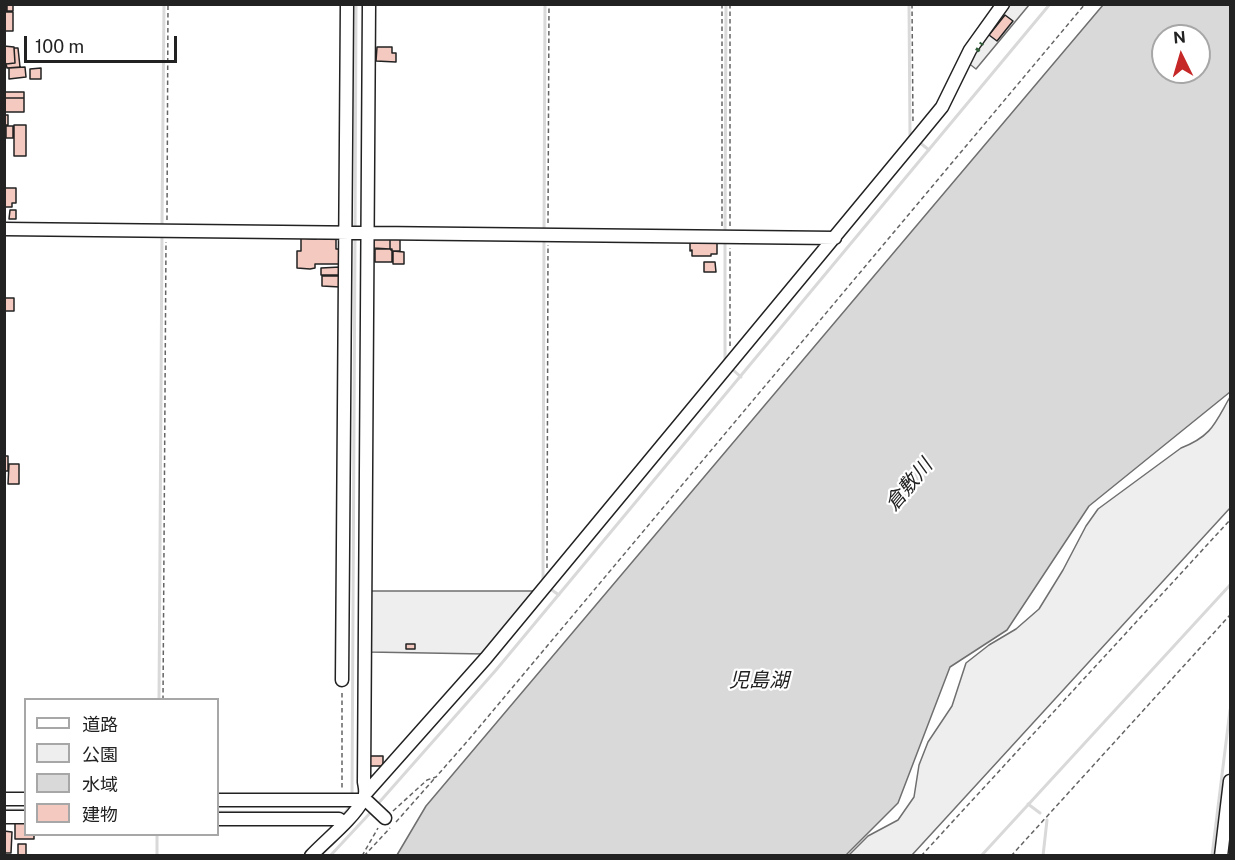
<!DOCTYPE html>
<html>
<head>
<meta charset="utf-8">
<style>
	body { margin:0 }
	#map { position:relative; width:1235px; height:860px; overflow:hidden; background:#fff; font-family:"Public Sans","Noto Sans JP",sans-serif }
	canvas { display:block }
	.frame { position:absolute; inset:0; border:6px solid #222; pointer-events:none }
	.legend { position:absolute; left:24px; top:698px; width:195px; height:138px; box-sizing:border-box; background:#fff; border:2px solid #a7a7a7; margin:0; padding:8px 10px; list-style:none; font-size:18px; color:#222 }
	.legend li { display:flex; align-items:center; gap:12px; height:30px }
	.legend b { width:30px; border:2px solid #a7a7a7 }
	.north { position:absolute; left:1151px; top:24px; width:60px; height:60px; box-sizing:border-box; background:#fff; border:2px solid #a7a7a7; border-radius:50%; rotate:355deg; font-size:16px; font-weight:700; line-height:24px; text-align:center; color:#222 }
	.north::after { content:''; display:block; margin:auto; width:21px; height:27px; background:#c62828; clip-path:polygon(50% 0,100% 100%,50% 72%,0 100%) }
	.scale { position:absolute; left:24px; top:36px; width:153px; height:27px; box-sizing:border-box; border:3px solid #222; border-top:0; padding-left:8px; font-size:18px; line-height:21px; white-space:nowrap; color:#222; -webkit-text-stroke:4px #fff; paint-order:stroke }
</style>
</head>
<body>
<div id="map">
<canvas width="1235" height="860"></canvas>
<div class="frame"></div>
<ul class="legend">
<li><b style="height:8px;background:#fff"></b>道路</li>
<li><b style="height:16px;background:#eee"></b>公園</li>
<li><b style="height:16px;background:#d9d9d9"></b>水域</li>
<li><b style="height:16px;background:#f3c9c0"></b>建物</li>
</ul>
<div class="north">N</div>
<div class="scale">100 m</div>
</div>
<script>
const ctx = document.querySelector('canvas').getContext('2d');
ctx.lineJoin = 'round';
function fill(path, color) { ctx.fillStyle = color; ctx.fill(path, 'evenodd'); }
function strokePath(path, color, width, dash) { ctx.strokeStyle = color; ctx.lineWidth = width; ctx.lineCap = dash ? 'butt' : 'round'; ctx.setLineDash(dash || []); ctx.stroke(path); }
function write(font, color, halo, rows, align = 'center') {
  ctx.font = font + ' "Public Sans","Noto Sans JP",sans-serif'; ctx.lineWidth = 4.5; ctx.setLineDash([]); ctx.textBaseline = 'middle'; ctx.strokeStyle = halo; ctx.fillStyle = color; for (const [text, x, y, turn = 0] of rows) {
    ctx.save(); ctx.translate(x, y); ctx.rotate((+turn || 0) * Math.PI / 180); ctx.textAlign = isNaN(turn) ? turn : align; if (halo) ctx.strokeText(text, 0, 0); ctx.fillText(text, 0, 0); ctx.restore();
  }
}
const green = new Path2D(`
	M1007 5H1029L976 69 967 62Z
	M1230 397V508L912 855H849L868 836 898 820 914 797 919 765 928 742 952 706 966 663 989 645 1016 629 1039 609 1063 570 1086 526 1098 509 1181 448C1212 436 1215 423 1230 397Z
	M369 591H539L485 654 368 652Z`);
const water = new Path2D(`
	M1103 5H1230V392L1089 506 1007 630 950 667 898 803 846 855H397L426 806ZM1163 36H1199V72H1163Z`);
const stream = new Path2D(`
	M909 4 910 135
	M919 142 929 150
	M162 224 164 4
	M355 230 356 4
	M544 230 545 4
	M725 234 726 4
	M725 363V240
	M732 369 741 377
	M543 582 544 239
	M549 588 559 595
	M159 700 162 234
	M352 797 355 236
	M1028 804 1040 813
	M376 806 496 670 1050 4
	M4 810H26
	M218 812 345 813 352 803
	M157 856V834
	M330 856 372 811
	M981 856 1230 585
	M1043 856 1047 820
	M1212 856 1230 710`);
const building = new Path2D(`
	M4 4H7L6 12H13V31H4Z
	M7 5H13V11H7Z
	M1005 15 1013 21 997 41 989 35Z
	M4 46 14 47 15 63 6 64 4 61Z
	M377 47H392V53H396V62L376 61Z
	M14 48H18L20 67 7 68 6 64 15 63Z
	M25 67 26 77 9 79V68Z
	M41 68V79H30V69Z
	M4 92H24V98H4Z
	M4 98H24V112H4Z
	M4 115H8V125H4Z
	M14 125H26V156H14Z
	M6 126H13V138H6Z
	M4 188H16V203H12V207H4Z
	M10 210H16V219H9Z
	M316 237 336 239V249H339V264H315V268L310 269 297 268V251H301V238L316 239Z
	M390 238V249L373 248V239Z
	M390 238H400V251H392L390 249Z
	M690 242H717V254H711V256H692V250L690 251Z
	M375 249H392V262H375Z
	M393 251 404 252V264H393Z
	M704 262H715L716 272H704Z
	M340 267V275H321V268Z
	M322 276H340V287L322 286Z
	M4 298H14V311H4Z
	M4 456H8V471H4Z
	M9 464H19V484H8Z
	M406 644H415V649H406Z
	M370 756H383V766H370Z
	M15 823H26V834H34V839H15Z
	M4 831 12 832 11 853H4Z
	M18 844H26V856H18Z`);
const path = new Path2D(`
	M912 4 913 124
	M167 220 168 4
	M548 223 549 4
	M722 226V4
	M730 226V4
	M730 346V248
	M547 568 548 245
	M342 693V790
	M163 700 166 242
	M393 811 427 780 436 777 471 737 1085 4
	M396 822 434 779
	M362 856 378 828
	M364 856 390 828
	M921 856 1230 520
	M1011 856 1230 615`);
const minor = new Path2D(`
	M4 229 835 238
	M342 680 347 4
	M366 793 486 658 919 135 942 107 970 50 1003 4
	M4 799H26
	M218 800H364L368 802 385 818
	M4 817H26
	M218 819H339L344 823
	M311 856C327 839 352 820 363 800 367 794 365 788 364 782L369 4
	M1221 856 1230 781`);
const hedge = new Path2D(`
	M977 51 982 43`);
const waterNames = [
	["倉敷川",909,485,-50],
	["児島湖",759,681]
];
fill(green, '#eee');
strokePath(green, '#6f6f6f', 1.5);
fill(water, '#d9d9d9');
strokePath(water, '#6f6f6f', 1.5);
strokePath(stream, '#d9d9d9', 3);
fill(building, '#f3c9c0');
strokePath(building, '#222', 1.5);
strokePath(minor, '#222', 15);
strokePath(path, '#646464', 1.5, [4.5, 3]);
strokePath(minor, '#fff', 12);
strokePath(hedge, '#2f5e38', 4.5, [3, 4.5]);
write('italic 20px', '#222', '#fff', waterNames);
</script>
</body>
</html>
